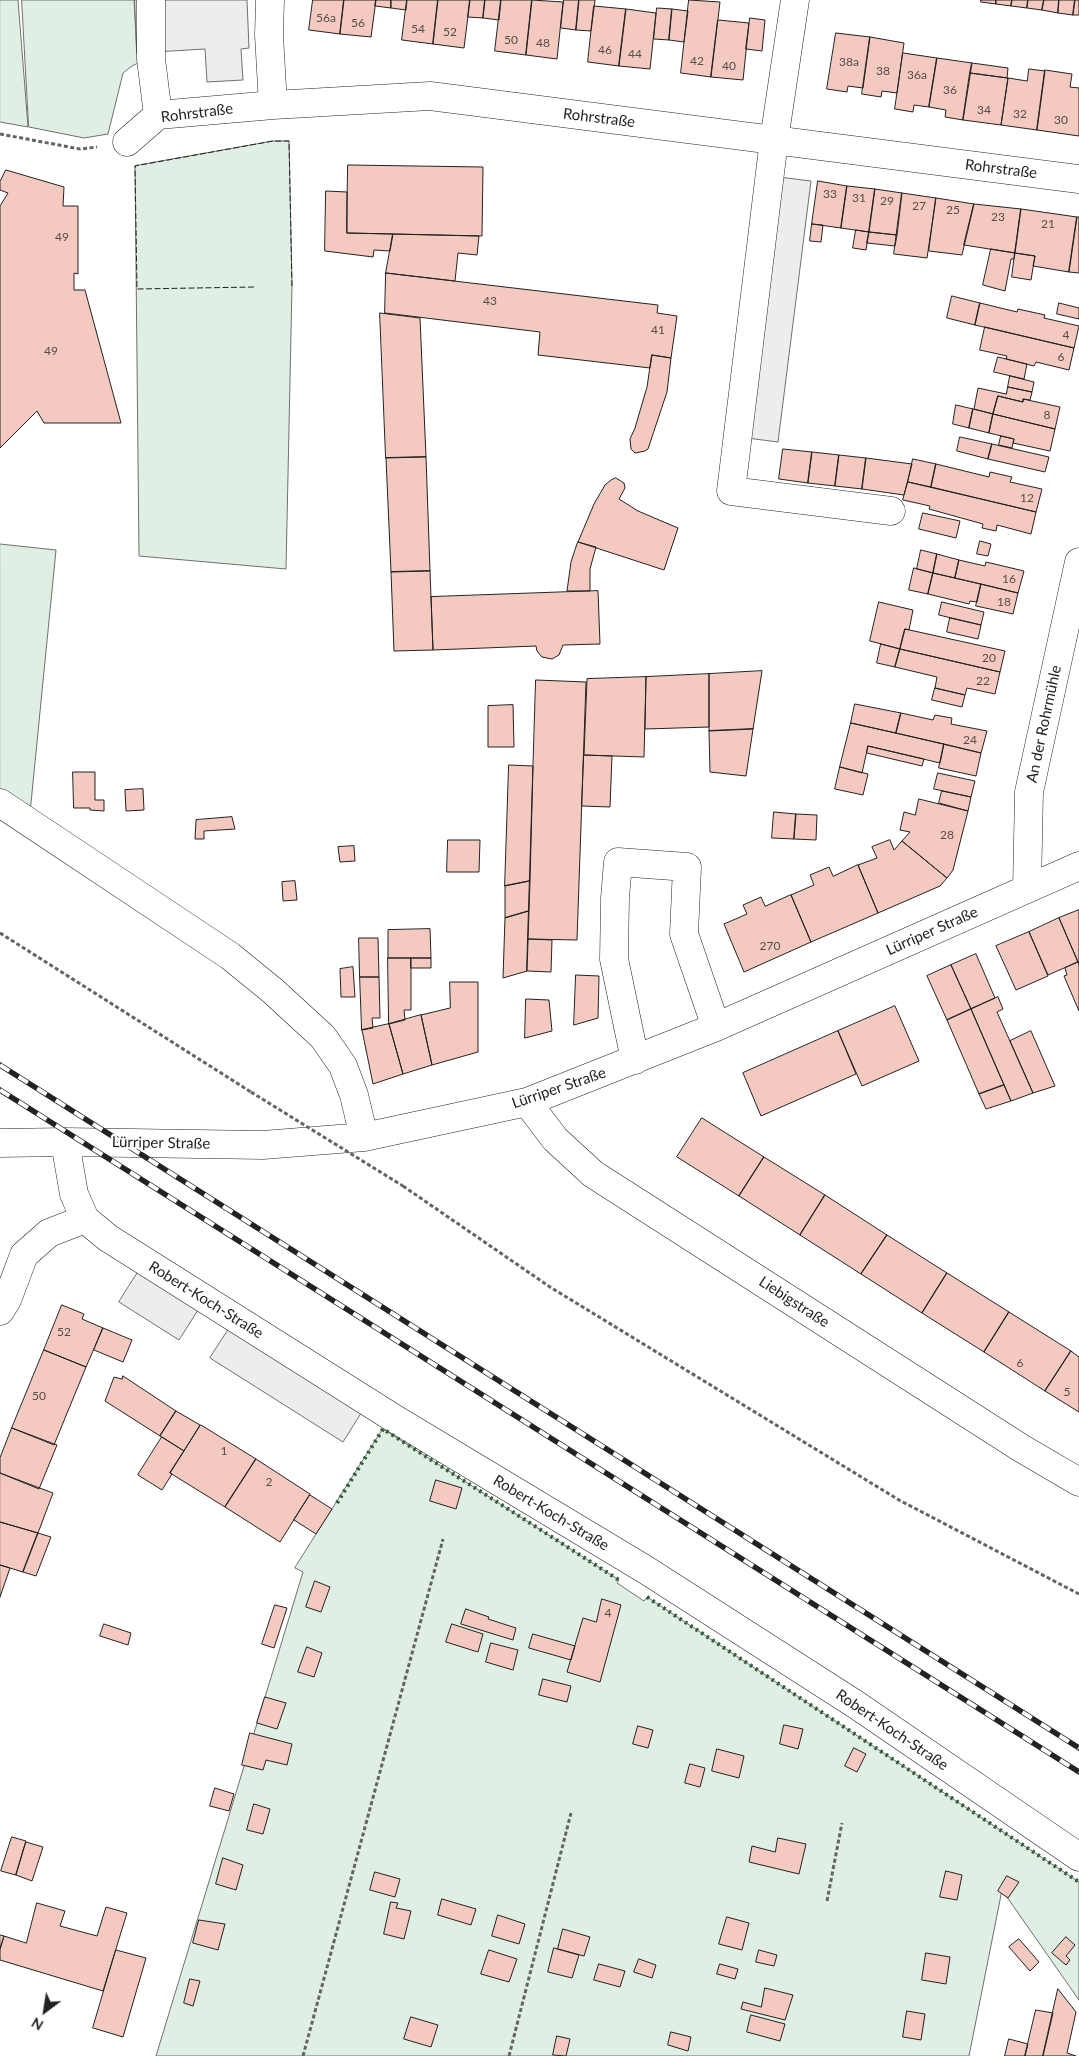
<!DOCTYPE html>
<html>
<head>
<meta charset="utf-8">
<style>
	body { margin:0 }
	#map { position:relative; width:1079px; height:2056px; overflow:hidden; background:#fff; font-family:Lato,sans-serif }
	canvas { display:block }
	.north { position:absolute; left:20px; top:1986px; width:50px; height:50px; -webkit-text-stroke:4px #fff; paint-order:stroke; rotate:211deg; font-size:14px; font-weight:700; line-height:20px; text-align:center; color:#222 }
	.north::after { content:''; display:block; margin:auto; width:18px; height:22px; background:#222; clip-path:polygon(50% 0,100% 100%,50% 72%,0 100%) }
</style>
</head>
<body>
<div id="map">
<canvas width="1079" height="2056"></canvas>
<div class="north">N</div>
</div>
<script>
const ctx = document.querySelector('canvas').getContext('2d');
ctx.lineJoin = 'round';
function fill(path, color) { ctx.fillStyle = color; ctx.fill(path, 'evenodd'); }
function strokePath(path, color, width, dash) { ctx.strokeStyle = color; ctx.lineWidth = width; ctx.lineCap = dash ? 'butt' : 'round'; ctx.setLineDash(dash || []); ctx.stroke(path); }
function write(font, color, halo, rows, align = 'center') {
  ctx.font = font + ' Lato,sans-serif'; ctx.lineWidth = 4; ctx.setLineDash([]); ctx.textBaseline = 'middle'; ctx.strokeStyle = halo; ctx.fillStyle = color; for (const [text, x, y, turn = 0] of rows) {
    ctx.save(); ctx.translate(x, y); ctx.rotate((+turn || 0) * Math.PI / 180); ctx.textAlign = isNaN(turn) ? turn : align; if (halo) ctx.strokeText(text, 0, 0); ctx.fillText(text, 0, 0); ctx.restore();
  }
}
const green = new Path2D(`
	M0 0H18L28 127 0 122Z
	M22 0H134L137 53 144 60 132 66 123 73 108 134 84 138 29 127Z
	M273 141H289L292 286 286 569 139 556 135 166Z
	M0 544 56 550 30 813 0 794Z
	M383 1429 619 1580 617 1583 644 1601 647 1597 1079 1882V2000L1002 1890 969 2056H156L303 1572 295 1568Z`);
const parking = new Path2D(`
	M135 0H247L249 48 241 49 243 80 207 82 205 49 137 53Z
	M779 177 811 181 778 442 747 438Z
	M145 1261 205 1299 179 1340 119 1302Z
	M236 1318 368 1402 343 1442 210 1358Z`);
const building = new Path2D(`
	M313 0H344L340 34 309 30Z
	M344 0H376L371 37 340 34Z
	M376 0H391V8L375 6Z
	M391 0H407L406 10 391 8Z
	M407 0H438L433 44 402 40Z
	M438 0H470L464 48 433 44Z
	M470 0H485L483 18 468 17Z
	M485 0H501L499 20 483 18Z
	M501 0H532L526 55 495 51Z
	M532 0 563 2 557 59 526 55Z
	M564 0H579L576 30 561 28Z
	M579 0H595L591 31 576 30Z
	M689 0 720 2 711 77 681 73Z
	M981 0H996V4L981 2Z
	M996 0H1012L1011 6 996 4Z
	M1012 0H1028L1027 8 1011 6Z
	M1028 0H1044L1042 10 1027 8Z
	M1044 0H1059L1058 13 1042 10Z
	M1059 0H1075L1073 15 1058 13Z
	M1075 0H1079V15H1073Z
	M594 6 626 9 619 66 588 62Z
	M657 8 672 9 669 40 654 39Z
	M626 9 656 13 650 69 619 66Z
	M672 9 688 11 684 42 669 40Z
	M750 18 765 20 762 51 746 49Z
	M718 20 749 23 743 80 711 77Z
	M836 33 870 37 863 88 848 86 847 92 827 89Z
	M870 37 904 43 897 93 882 91 881 97 862 94Z
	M903 53 937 58 929 107 914 105 913 112 895 109Z
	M937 58 972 63 963 120 945 117 946 110 929 107Z
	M972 63 1008 68 1007 78 970 73Z
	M1029 69 1045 71 1037 130 1001 125 1008 78 1027 81Z
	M1045 70 1072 74 1070 87 1079 88V136L1037 130Z
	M970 73 1008 78 1001 125 963 120Z
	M348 165 483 167 482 236 347 233Z
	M6 170 64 187 63 206H78V274L74 273V290H85L121 423H44L37 411 0 448V206L8 193 0 190V182Z
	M818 181 847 186 841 228 812 224Z
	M847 186 875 189 869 232 841 228Z
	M875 189 902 193 897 235 869 232Z
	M326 191 347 192V233L393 234 390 251 374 250 373 257 325 251Z
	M902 193 936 198 927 258 894 254Z
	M936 198 974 204 962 255 929 251Z
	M974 204 1021 209 1015 253 964 245Z
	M1021 209 1077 217 1069 272 1033 266 1035 256 1015 253Z
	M1077 217H1079V273L1069 272Z
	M812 224 823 225 821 242 810 241Z
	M856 230 869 232 866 250 853 248Z
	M869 232 897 235 895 246 867 243Z
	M393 234 479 236 477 255 458 253 455 281 386 273Z
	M991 249 1015 253 1014 259H1011L1005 291 983 285Z
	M1015 253 1035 256 1031 280 1012 277Z
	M386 273 658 305 657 313 677 316 671 358 652 355 650 368 538 355 540 332 385 313Z
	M952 296 980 303 975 325 947 318Z
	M980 303 1017 312 1018 309 1045 315 1044 318 1079 326 1074 348 975 325Z
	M1059 303 1079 308V319L1057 314Z
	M380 313 420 318 426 457 386 458Z
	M985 327 1074 348 1069 370 1036 362 1034 366 1006 359 1007 356 980 350Z
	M652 355 671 358 667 392 648 449 645 451 635 453 631 449 630 439 635 428 647 387Z
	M998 357 1027 364 1024 379 994 372Z
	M1010 376 1034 382 1032 392 1008 387Z
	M1008 387 1032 392 1030 400 1023 399V402L998 396 993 414 974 409 978 388 1006 394Z
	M998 396 1023 402V399L1060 407 1055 429 993 414Z
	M956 405 973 409 969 428 953 424Z
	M973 409 993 414 989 433 969 428Z
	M993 414 1055 429 1050 451 1013 443 1014 439 989 433Z
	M1001 436 1014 439 1012 448 999 445Z
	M960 437 992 444 988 459 957 451Z
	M992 444 1049 457 1045 472 988 459Z
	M783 449 812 452 808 483 779 479Z
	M812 452 839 455 835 486 808 483Z
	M839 455 866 458 862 489 835 486Z
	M426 457 430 571 391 572 386 458Z
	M866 458 912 464 904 495 862 489Z
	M913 459 936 464 931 487 908 482Z
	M936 464 989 477 990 472 1012 477 1010 482 1042 489 1036 512 931 487Z
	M616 478 624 483 625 488 619 499 638 511 678 528 664 570 578 542 594 504 605 485 611 480Z
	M908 482 1036 512 1031 534 997 525 996 531 982 528 983 524 929 509 930 506 903 500Z
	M923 513 960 521 956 538 919 529Z
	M980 541 991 544 988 556 977 554Z
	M578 542 596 547 590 569V591H567L571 562Z
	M921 550 937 554 933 573 917 569Z
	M937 554 959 560 955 578 933 573Z
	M959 560 985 566 986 562 1024 571 1018 593 955 578Z
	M914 568 933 573 928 594 909 590Z
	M430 571 433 650 394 651 391 572Z
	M933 573 981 584 977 602 970 601 969 604 928 594Z
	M981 584 1018 593 1013 614 976 606Z
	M598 591 600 644 563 645 559 655 552 659 542 657 537 651 536 646 433 650 431 597Z
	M879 602 913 610 909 630 905 629 900 649 870 641Z
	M942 602 984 612 981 625 939 615Z
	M950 618 981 625 978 639 947 632Z
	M905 629 1005 651 1000 672 900 649Z
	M881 644 900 649 895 667 877 663Z
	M900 649 1000 672 995 694 967 688 965 695 935 688 937 677 895 667Z
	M762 671 753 729 709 731V674Z
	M709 674V727L645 729 646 677Z
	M646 677 644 757 584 755 587 679Z
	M536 680 586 682 577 940 528 939Z
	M935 688 965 695 962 707 932 700Z
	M855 704 901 713 896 733 851 723Z
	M513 705 514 747H488V706Z
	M901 713 933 720 935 715 952 718 951 724 987 731 981 753 896 733Z
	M851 723 944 744 940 763 868 746 862 773 840 767Z
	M753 729 746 776 710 772 709 731Z
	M944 744 981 753 976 776 939 768Z
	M868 746 924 759 922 766 867 753Z
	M584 755 612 756 610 807 582 806Z
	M509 765 533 766 530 881 505 886Z
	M840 767 868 774 863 795 835 789Z
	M73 772H95V800H104V811L90 810V808H74Z
	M938 773 975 781 971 797 934 789Z
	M143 789 144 810 126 811 125 790Z
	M942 791 971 797 968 811 939 803Z
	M919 799 968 811 953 870 947 878 902 841 910 832 900 830 904 812 915 815Z
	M774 812 796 814 794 839 772 838Z
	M796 814 817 815 816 840 794 839Z
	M232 817 235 829 204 831V839H195L196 820Z
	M448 840H480L479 872H447Z
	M890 840 894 850 902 841 947 878 940 886 878 913 858 865 877 858 872 847Z
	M354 846 355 861 340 862 338 847Z
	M858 865 878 913 811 942 791 895 814 885 810 875 829 867 833 876Z
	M295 881 297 900 283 901 282 882Z
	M530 881 529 911 505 918V886Z
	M791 895 811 942 744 972 724 924 747 914 743 905 761 897 765 906Z
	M1079 910V962H1078L1059 918Z
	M529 911 527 971 503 978 505 918Z
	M1059 918 1078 962 1048 975 1029 932Z
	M430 929 431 958H388V930Z
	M1029 932 1048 976 1016 990 996 946Z
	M359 938H378L379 977H360Z
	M528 939 552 940 551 972 527 971Z
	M976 954 995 998 971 1009 951 965Z
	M388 958H411V1010H404L405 1020 389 1024Z
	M411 958H431V968H411Z
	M1078 962 1079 965V1011L1064 976 1067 975 1065 968Z
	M951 965 971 1009 947 1020 927 976Z
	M353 967 355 997H341L340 969Z
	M576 975 599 976 598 1018 574 1025Z
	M360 977H379L380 1018H372L373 1028 362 1030Z
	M450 982H478V1052L432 1065 421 1015 450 1008Z
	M998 997 1003 1009 997 1012 1033 1093 1011 1101 971 1009Z
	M526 999 549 1000 552 1031 525 1038Z
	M895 1006 919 1061 862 1086 838 1031Z
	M971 1009 1004 1085 979 1094 947 1020Z
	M421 1015 432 1065 403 1074 389 1024Z
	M389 1024 403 1074 373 1084 362 1030Z
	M838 1031 856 1074 761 1116 743 1073Z
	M1031 1031 1055 1086 1033 1093 1010 1041Z
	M1004 1085 1011 1101 986 1109 979 1094Z
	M702 1118 764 1157 739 1196 677 1157Z
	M764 1157 825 1195 800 1235 739 1196Z
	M825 1195 887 1235 861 1274 800 1235Z
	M887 1235 947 1273 922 1313 861 1274Z
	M947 1273 1009 1312 984 1352 922 1313Z
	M62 1305 84 1314 82 1319 103 1328 86 1367 44 1350Z
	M1009 1312 1071 1351 1045 1391 984 1352Z
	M103 1328 132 1340 123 1362 94 1350Z
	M44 1350 86 1367 54 1445 12 1428Z
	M1071 1351 1079 1357V1412L1045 1391Z
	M123 1376 176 1411 160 1436 105 1401 114 1377 122 1379Z
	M176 1411 200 1425 184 1451 160 1436Z
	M201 1425 256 1459 225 1507 170 1473Z
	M12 1428 57 1445 39 1489 0 1473V1458Z
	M162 1437 184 1451 170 1473 172 1474 162 1490 138 1475Z
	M256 1459 310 1494 280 1542 225 1507Z
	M0 1473 53 1493 38 1533 0 1522Z
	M436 1480 462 1488 456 1509 430 1501Z
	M310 1495 332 1509 316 1534 294 1520Z
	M0 1522 38 1533 23 1572 0 1565Z
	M38 1533 51 1537 36 1576 23 1572Z
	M0 1565 10 1568 0 1597Z
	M315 1581 330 1587 321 1612 306 1607Z
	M602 1599 621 1605 600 1682 567 1672 583 1618 596 1622Z
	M275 1605 287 1608 274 1648 262 1644Z
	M466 1609 489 1617 488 1619 516 1628 513 1640 461 1624Z
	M104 1624 131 1633 128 1645 100 1636Z
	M452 1624 483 1634 478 1652 446 1642Z
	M533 1634 575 1646 571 1660 529 1648Z
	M491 1643 518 1650 513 1670 486 1662Z
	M307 1647 322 1653 314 1677 298 1672Z
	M543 1679 571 1686 567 1702 539 1695Z
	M265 1697 286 1703 277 1729 257 1723Z
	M784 1725 803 1729 798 1749 780 1744Z
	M638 1726 653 1730 648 1748 633 1744Z
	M250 1733 292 1744 287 1765 266 1760 263 1770 242 1765Z
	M854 1748 866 1754 857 1772 845 1766Z
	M717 1749 744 1756 739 1778 712 1771Z
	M690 1764 705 1768 700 1787 685 1783Z
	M215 1788 234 1794 229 1811 210 1806Z
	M254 1804 270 1809 263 1834 247 1830Z
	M12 1837 26 1841 16 1875 1 1871Z
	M778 1838 806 1844 799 1874 749 1862 752 1846 775 1852Z
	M26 1842 43 1847 32 1881 16 1875Z
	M223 1858 243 1865 236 1890 216 1884Z
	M946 1871 962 1875 957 1900 940 1897Z
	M375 1872 400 1879 395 1897 370 1890Z
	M1007 1876 1019 1882 1008 1898 998 1891Z
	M442 1899 476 1909 471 1925 438 1915Z
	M391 1902 398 1903 396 1908 411 1911 404 1939 384 1934Z
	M37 1903 65 1911 60 1926 97 1936 106 1907 127 1913 103 1991 0 1960V1949L4 1936 26 1943Z
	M498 1915 525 1924 519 1944 492 1936Z
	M727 1917 749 1923 742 1950 719 1944Z
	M199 1920 225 1924 218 1950 193 1943Z
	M563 1929 590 1937 584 1956 558 1949Z
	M0 1935 4 1936 0 1949Z
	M1066 1937 1075 1945 1066 1956 1070 1960 1066 1965 1052 1953Z
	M1019 1939 1039 1962 1030 1971 1009 1947Z
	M554 1948 579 1955 572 1978 548 1972Z
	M116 1950 146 1958 123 2037 93 2028Z
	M489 1950 517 1959 509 1982 481 1974Z
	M759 1950 777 1955 774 1966 756 1962Z
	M926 1953 950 1957 946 1984 922 1980Z
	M639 1959 656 1965 652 1978 634 1972Z
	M599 1964 625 1971 620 1987 594 1980Z
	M720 1964 738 1969 735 1979 717 1974Z
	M190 1979 200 1981 193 2006 184 2003Z
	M765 1988 793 1995 785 2020 741 2009 743 2002 761 2007Z
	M1058 1989 1076 2012 1067 2053 1076 2056H1043Z
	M1036 2010 1053 2013 1043 2056H1025Z
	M907 2011 925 2014 921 2040 903 2037Z
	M751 2015 785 2024 780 2041 747 2032Z
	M411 2017 438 2025 431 2047 404 2039Z
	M671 2032 691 2037 688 2051 668 2045Z
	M557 2036 570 2039 566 2056 553 2055Z
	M1009 2039 1028 2044 1025 2056H1005Z`);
const path = new Path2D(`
	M0 134 80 149 97 147
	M0 933 251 1092
	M403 1186 550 1287 899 1500 1079 1594
	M827 1901 842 1823
	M303 2056 443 1539
	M509 2056 571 1813`);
const minor = new Path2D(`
	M151 0V59L158 115
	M270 0 269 35 273 105
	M795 0 774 140 731 491 891 511
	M127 142 158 115 273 105 430 96 1079 179
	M0 803 230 956 273 991 323 1037 343 1066 354 1095 364 1137
	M1027 889 1029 792 1079 562
	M635 1060 614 959 615 898 618 862 687 867 684 934 716 1027
	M527 1102 555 1139 593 1174 1021 1448 1079 1482
	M65 1142 74 1194 85 1219 108 1238 395 1419 646 1570 855 1704 1079 1857
	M0 1143 65 1142 263 1145 364 1137 527 1102 716 1027 1079 866
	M0 1311 7 1300 24 1255 49 1233 85 1219`);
const rail = new Path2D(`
	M0 1065 1079 1748
	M0 1090 1079 1772`);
const pathBridge = new Path2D(`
	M251 1092 403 1186`);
const hedge = new Path2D(`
	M337 1503 383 1429 619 1580
	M647 1597 1079 1882`);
const fence = new Path2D(`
	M254 287 137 289 135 166 273 141H289L292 286`);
const numberNames = [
	["56a",326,18],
	["56",358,23],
	["54",418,29],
	["52",450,32],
	["50",511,40],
	["48",543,43],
	["46",605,50],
	["44",635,54],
	["42",697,61],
	["38a",849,62],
	["40",729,66],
	["38",883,71],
	["36a",917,75],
	["36",950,90],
	["34",984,110],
	["32",1020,114],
	["30",1061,120],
	["33",830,194],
	["31",859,198],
	["29",887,201],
	["27",919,206],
	["25",953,210],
	["23",998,217],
	["21",1048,224],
	["49",62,237],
	["43",490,301],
	["41",658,330],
	["4",1066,335],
	["49",51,351],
	["6",1061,357],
	["8",1047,415],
	["12",1027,498],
	["16",1009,579],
	["18",1004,602],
	["20",989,658],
	["22",983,681],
	["24",970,740],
	["28",947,835],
	["270",770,946],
	["52",64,1332],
	["6",1020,1363],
	["5",1067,1392],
	["50",39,1396],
	["1",224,1451],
	["2",269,1482],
	["4",608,1613]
];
const streetNames = [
	["Rohrstraße",197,113,-7],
	["Rohrstraße",599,118,7],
	["Rohrstraße",1001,169,7],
	["An der Rohrmühle",1044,724,-78],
	["Lürriper Straße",932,931,-24],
	["Lürriper Straße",559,1088,-19],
	["Lürriper Straße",161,1143,1],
	["Robert-Koch-Straße",206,1300,32],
	["Liebigstraße",794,1302,33],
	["Robert-Koch-Straße",551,1513,31],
	["Robert-Koch-Straße",892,1730,34]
];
fill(green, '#e0efe3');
strokePath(green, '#6f6f6f', 1);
fill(parking, '#ededed');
strokePath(parking, '#6f6f6f', 1);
fill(building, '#f3c9c0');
strokePath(building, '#222', 1);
strokePath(minor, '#222', 29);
strokePath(path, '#646464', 3, [4, 2.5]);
strokePath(minor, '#fff', 28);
strokePath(rail, '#222', 5.5);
strokePath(rail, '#fff', 4, [11]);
strokePath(pathBridge, '#646464', 3, [4, 2.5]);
strokePath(hedge, '#2f5e38', 4, [2.5, 4]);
strokePath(fence, '#222', 1, [6, 2.5]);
write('12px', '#564c4a', null, numberNames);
write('15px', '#222', '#fff', streetNames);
</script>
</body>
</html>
